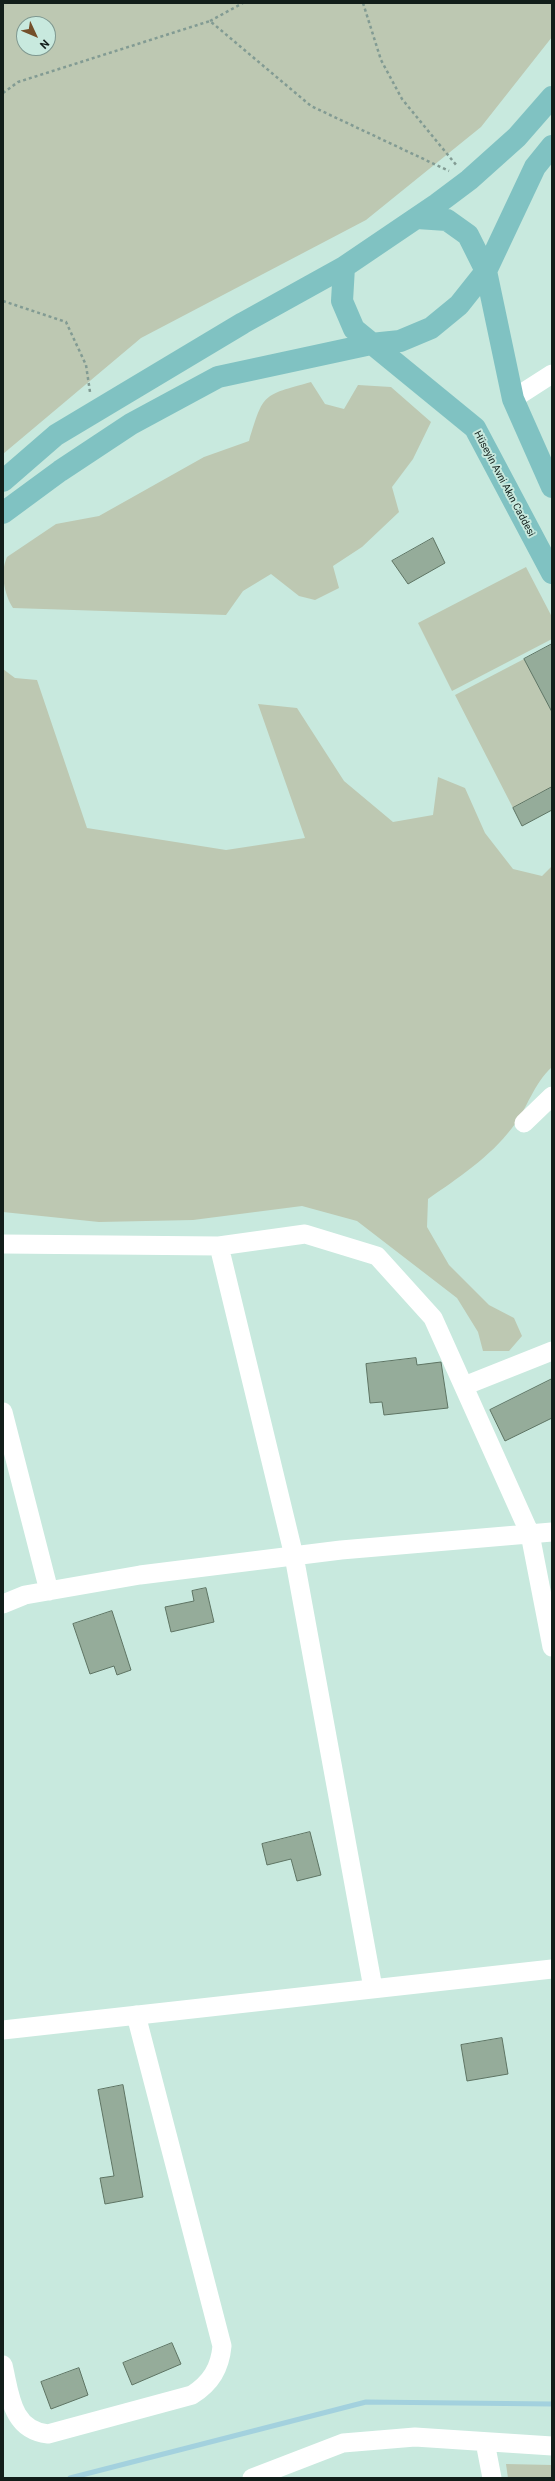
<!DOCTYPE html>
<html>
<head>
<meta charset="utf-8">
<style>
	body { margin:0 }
	#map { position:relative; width:555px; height:2481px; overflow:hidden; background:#c8e9de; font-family:Roboto,sans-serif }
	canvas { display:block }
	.frame { position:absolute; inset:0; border:4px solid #121e1a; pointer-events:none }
	.north { position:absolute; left:16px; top:16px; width:40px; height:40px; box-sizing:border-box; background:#c8e9de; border:1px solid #7f9890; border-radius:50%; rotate:134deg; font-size:11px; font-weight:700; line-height:16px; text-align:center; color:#121e1a }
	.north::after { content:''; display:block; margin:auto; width:14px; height:18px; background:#744f2a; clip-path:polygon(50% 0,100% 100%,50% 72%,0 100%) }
</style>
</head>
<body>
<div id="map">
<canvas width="555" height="2481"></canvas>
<div class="frame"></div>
<div class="north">N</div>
</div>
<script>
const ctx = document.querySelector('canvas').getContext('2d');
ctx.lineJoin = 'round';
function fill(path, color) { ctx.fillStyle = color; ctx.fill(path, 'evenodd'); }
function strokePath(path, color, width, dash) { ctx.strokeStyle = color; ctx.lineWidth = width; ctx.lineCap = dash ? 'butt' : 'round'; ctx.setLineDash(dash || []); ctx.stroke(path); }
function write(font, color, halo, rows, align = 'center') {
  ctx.font = font + ' Roboto,sans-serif'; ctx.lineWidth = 4; ctx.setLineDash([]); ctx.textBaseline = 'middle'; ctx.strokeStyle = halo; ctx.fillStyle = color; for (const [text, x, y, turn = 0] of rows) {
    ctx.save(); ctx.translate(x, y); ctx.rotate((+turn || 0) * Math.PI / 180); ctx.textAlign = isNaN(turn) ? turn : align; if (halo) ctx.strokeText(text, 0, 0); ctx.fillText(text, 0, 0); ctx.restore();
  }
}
const green = new Path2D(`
	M3 3H552V37L481 127 366 220 141 338 3 454ZM24 24H48V48H24Z
	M311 382 325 404 344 409 358 385 391 387 431 422 413 459 392 487 399 512 362 547 333 566 339 588 315 600 299 596 271 574 243 591 226 615 13 608C4 594 0 572 7 557L56 524 99 516 204 457 249 441C264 392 262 396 311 382Z
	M526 567 552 617V639L452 691 418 623Z
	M524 659 552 712V787L513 808 455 695Z
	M3 669 15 678 37 680 87 828 226 850 305 838 258 704 297 708 344 781 393 822 433 815 438 777 465 788 485 833 513 869 542 876 552 866V1067C533 1084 528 1108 512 1128 490 1157 458 1178 428 1199L427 1227 449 1265 489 1305 514 1318 522 1336 509 1351H483L478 1332 457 1298 357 1221 302 1206 193 1220 99 1222 3 1212Z
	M506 2464 552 2465V2478H508Z`);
const stream = new Path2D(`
	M70 2478 366 2402 552 2404`);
const building = new Path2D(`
	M433 538 445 563 408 584 392 561Z
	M552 644V712L524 659Z
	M552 787V810L522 826 513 808Z
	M416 1358 417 1365 441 1362 448 1408 384 1415 382 1402 370 1403 366 1364Z
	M552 1379V1418L505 1441 490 1410Z
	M206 1588 214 1622 171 1632 165 1607 194 1601 192 1591Z
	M112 1611 131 1670 117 1675 114 1666 90 1674 73 1624Z
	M310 1832 321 1875 297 1881 291 1859 267 1865 262 1844Z
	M502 2038 508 2074 467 2081 461 2045Z
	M123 2085 143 2197 105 2204 100 2178 114 2176 98 2090Z
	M172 2343 181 2364 132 2385 123 2363Z
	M79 2368 88 2395 51 2409 41 2382Z`);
const path = new Path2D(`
	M363 3 381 60 402 99 457 166
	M210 21 243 3
	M3 93 18 82 210 21 311 106 449 171
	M3 301 66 322 86 365 90 392`);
const minor = new Path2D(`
	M513 399 552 374
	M524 1123 552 1096
	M3 1244 219 1246 305 1234 377 1256 433 1318 530 1534 552 1647
	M219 1246 294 1556 373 1988
	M464 1386 552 1351
	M3 1412 49 1591
	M3 1604 25 1595 140 1575 341 1550 552 1532
	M3 2030 552 1969
	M3 2365C10 2394 11 2430 48 2434L192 2395C211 2383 220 2368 222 2346L136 2015
	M485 2442 492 2478
	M252 2478 343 2443 415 2437 552 2446`);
const major = new Path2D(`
	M417 218 447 220 468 235 486 271 513 399 552 487
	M344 267 342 301 354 329 475 428 552 573
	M3 481 56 435 243 323 344 267 437 204 469 180 517 137 552 97
	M3 513 60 471 131 424 218 377 371 344 400 341 431 328 459 305 486 271 535 167 552 146`);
const streetNames = [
	["Hüseyin Avni Akın Caddesi",504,484,62]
];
fill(green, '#bdc8b2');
strokePath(stream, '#a3d1de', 5);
fill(building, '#95ac9a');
strokePath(building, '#5e7463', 1);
strokePath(path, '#829b93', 2.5, [3, 3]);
strokePath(minor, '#fff', 19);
strokePath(major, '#80c2c2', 22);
write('10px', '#121e1a', '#c8e9de', streetNames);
</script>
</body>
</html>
